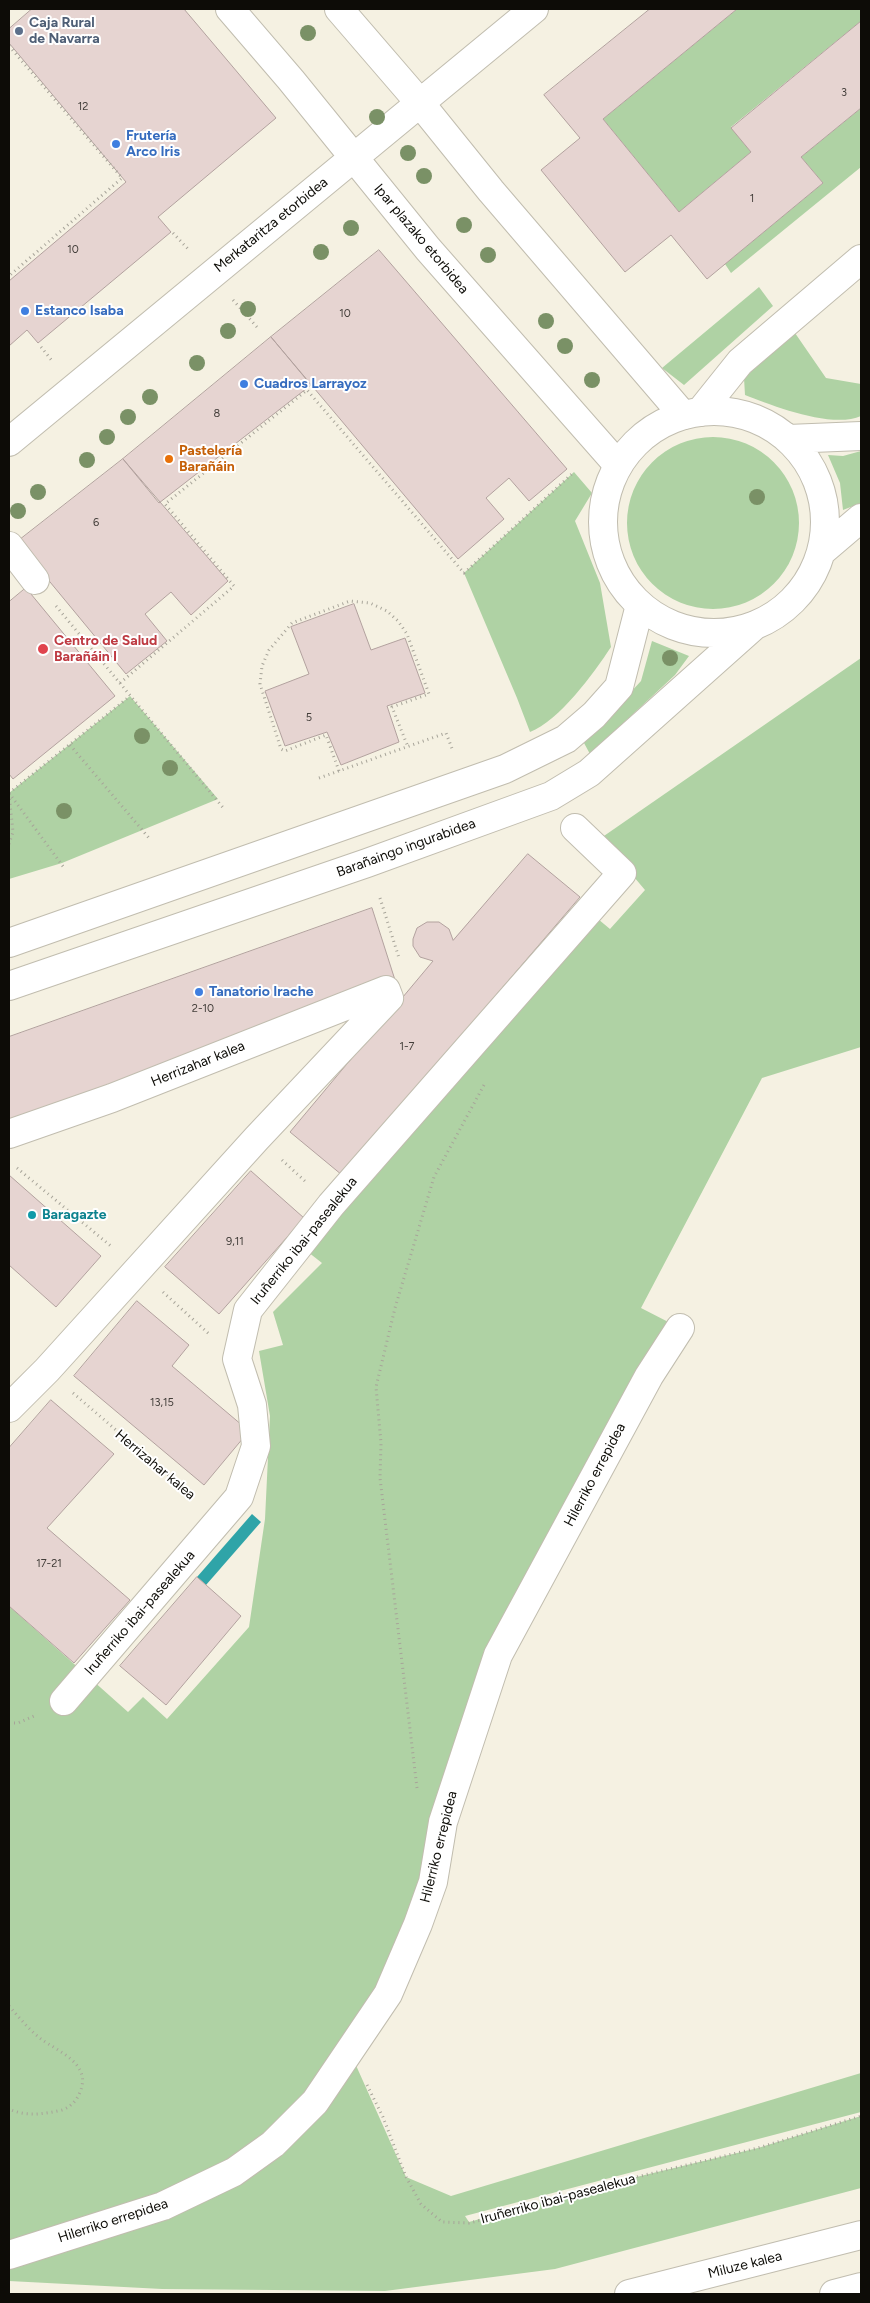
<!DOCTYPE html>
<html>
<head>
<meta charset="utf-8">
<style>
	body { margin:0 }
	#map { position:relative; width:870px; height:2303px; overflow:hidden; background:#f5f1e2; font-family:Figtree,sans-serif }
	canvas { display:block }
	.frame { position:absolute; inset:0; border:10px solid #0d0c07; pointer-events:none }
</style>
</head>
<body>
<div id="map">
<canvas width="870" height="2303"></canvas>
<div class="frame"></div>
</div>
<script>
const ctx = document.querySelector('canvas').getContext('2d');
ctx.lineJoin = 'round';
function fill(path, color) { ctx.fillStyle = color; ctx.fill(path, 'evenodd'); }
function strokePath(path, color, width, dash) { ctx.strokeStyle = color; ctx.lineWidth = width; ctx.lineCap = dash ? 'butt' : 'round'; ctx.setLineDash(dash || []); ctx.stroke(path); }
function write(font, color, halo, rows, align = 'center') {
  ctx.font = font + ' Figtree,sans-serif'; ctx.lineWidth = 4; ctx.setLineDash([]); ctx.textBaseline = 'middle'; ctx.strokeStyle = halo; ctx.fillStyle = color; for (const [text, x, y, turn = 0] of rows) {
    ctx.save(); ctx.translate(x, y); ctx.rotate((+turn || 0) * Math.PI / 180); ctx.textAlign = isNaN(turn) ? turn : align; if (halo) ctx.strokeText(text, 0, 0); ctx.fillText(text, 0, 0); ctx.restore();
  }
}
const green = new Path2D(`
	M737 9H861V21L731 127 751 152 679 212 603 119Z
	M861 108V167L731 273 725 264 823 183 801 157Z
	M759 287 773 306 684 385 662 368Z
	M795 333 826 378 861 384V416C832 429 773 406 745 395L744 378Z
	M627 523a86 86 0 1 1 172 0a86 86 0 1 1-172 0Z
	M861 451V503L843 510 840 483 828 455 843 456Z
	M574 472 592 493 575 521 600 583 611 647C594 673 559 721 530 732L517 698 464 573Z
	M652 641 689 656 675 675 590 754 584 743 641 681Z
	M861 658V1047L762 1078 641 1308 680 1328 511 1632 443 1822 445 1879 350 2052 406 2177 451 2196 861 2073V2112L465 2216 469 2222 607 2184 758 2148 861 2116V2188L555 2269 385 2291 162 2289 9 2281V1606L128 1712 143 1697 167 1719 249 1627 265 1519 270 1416 259 1351 283 1345 273 1312 322 1263 308 1252 598 919 610 929 645 890 601 838Z
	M130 696 218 799 62 863 9 879V793Z`);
const water = new Path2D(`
	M252 1514 261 1522 206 1585 197 1577Z`);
const building = new Path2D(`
	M32 9H184L276 118 158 217 171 232 38 343 27 330 9 346V281L126 182 9 43V29Z
	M650 9H737L603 119 679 212 751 152 731 128 861 21V108L801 157 823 183 707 279 671 235 625 272 541 170 580 138 544 95Z
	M379 250 567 469 529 501 509 478 486 498 504 519 458 559 271 337Z
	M271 337 311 385 159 503 123 459Z
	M123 459 228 581 191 615 171 592 145 614 167 641 126 674 17 542Z
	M26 588 115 696 13 779 9 774V602Z
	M354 604 371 650 405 638 425 693 387 706 399 742 341 765 327 732 285 746 265 691 309 674 291 627Z
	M528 854 580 897 342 1175 290 1132 433 961 420 957 413 946V939L417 928 427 922H439L449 929 453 940Z
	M372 908 395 980 9 1121V1037Z
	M251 1171 304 1218 219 1314 165 1267Z
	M9 1175 101 1256 56 1307 9 1265Z
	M137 1301 189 1345 172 1366 249 1431 204 1485 74 1376Z
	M51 1400 114 1454 47 1528 130 1600 74 1663 9 1606V1448Z
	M197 1577 241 1616 166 1705 120 1666Z`);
const path = new Path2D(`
	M9 46 122 178 9 276
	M173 233 189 250
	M233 300 257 327
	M41 347 53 362
	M56 606 225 810
	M120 683 234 586 165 504 307 390 464 573 574 472
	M70 745 149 838
	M339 771 326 735 285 751 281 749 260 684 262 666 269 650 292 623 350 601 370 603 387 611 398 621 407 634 429 694 392 707 408 747
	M319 778 446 733 453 751
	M9 793 130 696
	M9 793 65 869
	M9 844 13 832 9 794
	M380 898 399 958
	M282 1160 307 1183
	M17 1168 112 1247
	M163 1292 209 1334
	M73 1393 194 1497
	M9 1723H18L34 1716
	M417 1788 380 1478 381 1443 376 1387 395 1308 434 1177 484 1085
	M9 2006C19 2017 29 2030 41 2039 59 2052 92 2064 80 2092 77 2100 71 2107 62 2110 44 2114 27 2117 9 2109
	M367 2085 383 2117 406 2177 421 2204 442 2222 469 2223 523 2210 607 2184 758 2148 861 2116`);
const minor = new Path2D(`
	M230 9 291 80 428 249 618 465
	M339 9 420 103 491 191 683 415
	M700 412 740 362 861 259
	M9 442 534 9
	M9 546 35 580
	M9 1134 112 1098 386 990 389 998 257 1138 47 1370 9 1408
	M64 1701 239 1497 256 1446 252 1405 237 1359 248 1310 331 1205 622 873 575 828
	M9 2255 163 2206 234 2172 273 2144 315 2102 388 1994 418 1924 433 1882 443 1822 498 1655 649 1376 680 1328`);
const major = new Path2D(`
	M603 522a111 111 0 1 1 222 0a111 111 0 1 1-222 0Z
	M788 439 861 436
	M821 552 861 518
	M9 943 505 769 566 739 594 715 619 687 640 605
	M9 986 367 863 551 796 589 773 755 625
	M629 2294 861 2235
	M834 2294 861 2287`);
const trees = [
	[308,33],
	[377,117],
	[408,153],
	[424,176],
	[464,225],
	[351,228],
	[321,252],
	[488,255],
	[248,309],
	[546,321],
	[228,331],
	[565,346],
	[197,363],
	[592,380],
	[150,397],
	[128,417],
	[107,437],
	[87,460],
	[38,492],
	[757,497],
	[18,511],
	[670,658],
	[142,736],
	[170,768],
	[64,811]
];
const markers = [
	[19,31,5,"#5c6f8a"],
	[116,144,5,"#3f7fe0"],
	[25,311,5,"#3f7fe0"],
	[244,384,5,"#3f7fe0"],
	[169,459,5,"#e8710a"],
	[43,649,6,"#e0444e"],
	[199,992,5,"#3f7fe0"],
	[32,1215,5,"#0f9aa8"]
];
const numberNames = [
	["3",844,93],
	["12",83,107],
	["1",752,199],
	["10",73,250],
	["10",345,314],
	["8",217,414],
	["6",96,523],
	["5",309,718],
	["2-10",203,1009],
	["1-7",407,1047],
	["9,11",235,1242],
	["13,15",162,1403],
	["17-21",49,1564]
];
const serviceNames = [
	["Caja Rural",29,23],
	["de Navarra",29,39]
];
const shopNames = [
	["Frutería",126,136],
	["Arco Iris",126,152],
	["Estanco Isaba",35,311],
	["Cuadros Larrayoz",254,384],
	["Tanatorio Irache",209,992]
];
const streetNames = [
	["Merkataritza etorbidea",271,225,-39],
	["Ipar plazako etorbidea",421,239,50],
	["Barañaingo ingurabidea",406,848,-20],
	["Herrizahar kalea",198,1064,-22],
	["Iruñerriko ibai-pasealekua",304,1241,-51],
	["Herrizahar kalea",155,1465,40],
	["Hilerriko errepidea",595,1475,-62],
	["Iruñerriko ibai-pasealekua",140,1613,-49],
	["Hilerriko errepidea",439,1847,-76],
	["Iruñerriko ibai-pasealekua",558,2199,-15],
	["Hilerriko errepidea",113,2221,-18],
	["Miluze kalea",745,2265,-14]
];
const foodNames = [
	["Pastelería",179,451],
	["Barañáin",179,467]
];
const healthNames = [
	["Centro de Salud",54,641],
	["Barañáin I",54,657]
];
const cultureNames = [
	["Baragazte",42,1215]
];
fill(green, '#afd2a4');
fill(water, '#2fa4a8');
fill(building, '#e6d4d1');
strokePath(building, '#b2a19e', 1);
strokePath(minor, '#c1bdaf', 30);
strokePath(major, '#c1bdaf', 30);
strokePath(path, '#a7a499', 3, [1, 4]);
strokePath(minor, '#fff', 28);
strokePath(major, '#fff', 28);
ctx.fillStyle = '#7a9166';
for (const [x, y] of trees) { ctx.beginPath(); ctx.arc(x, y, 8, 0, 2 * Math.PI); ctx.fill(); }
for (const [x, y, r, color] of markers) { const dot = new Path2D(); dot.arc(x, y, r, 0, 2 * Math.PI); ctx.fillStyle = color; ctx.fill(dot); strokePath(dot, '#fff', 2); }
write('11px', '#433e3a', null, numberNames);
write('bold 14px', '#4e5e75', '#fff', serviceNames, 'left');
write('bold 14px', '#366cbe', '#fff', shopNames, 'left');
write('14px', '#0d0c07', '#fff', streetNames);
write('bold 14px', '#c56008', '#fff', foodNames, 'left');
write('bold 14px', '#be3a42', '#fff', healthNames, 'left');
write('bold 14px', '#0d838f', '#fff', cultureNames, 'left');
</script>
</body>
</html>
